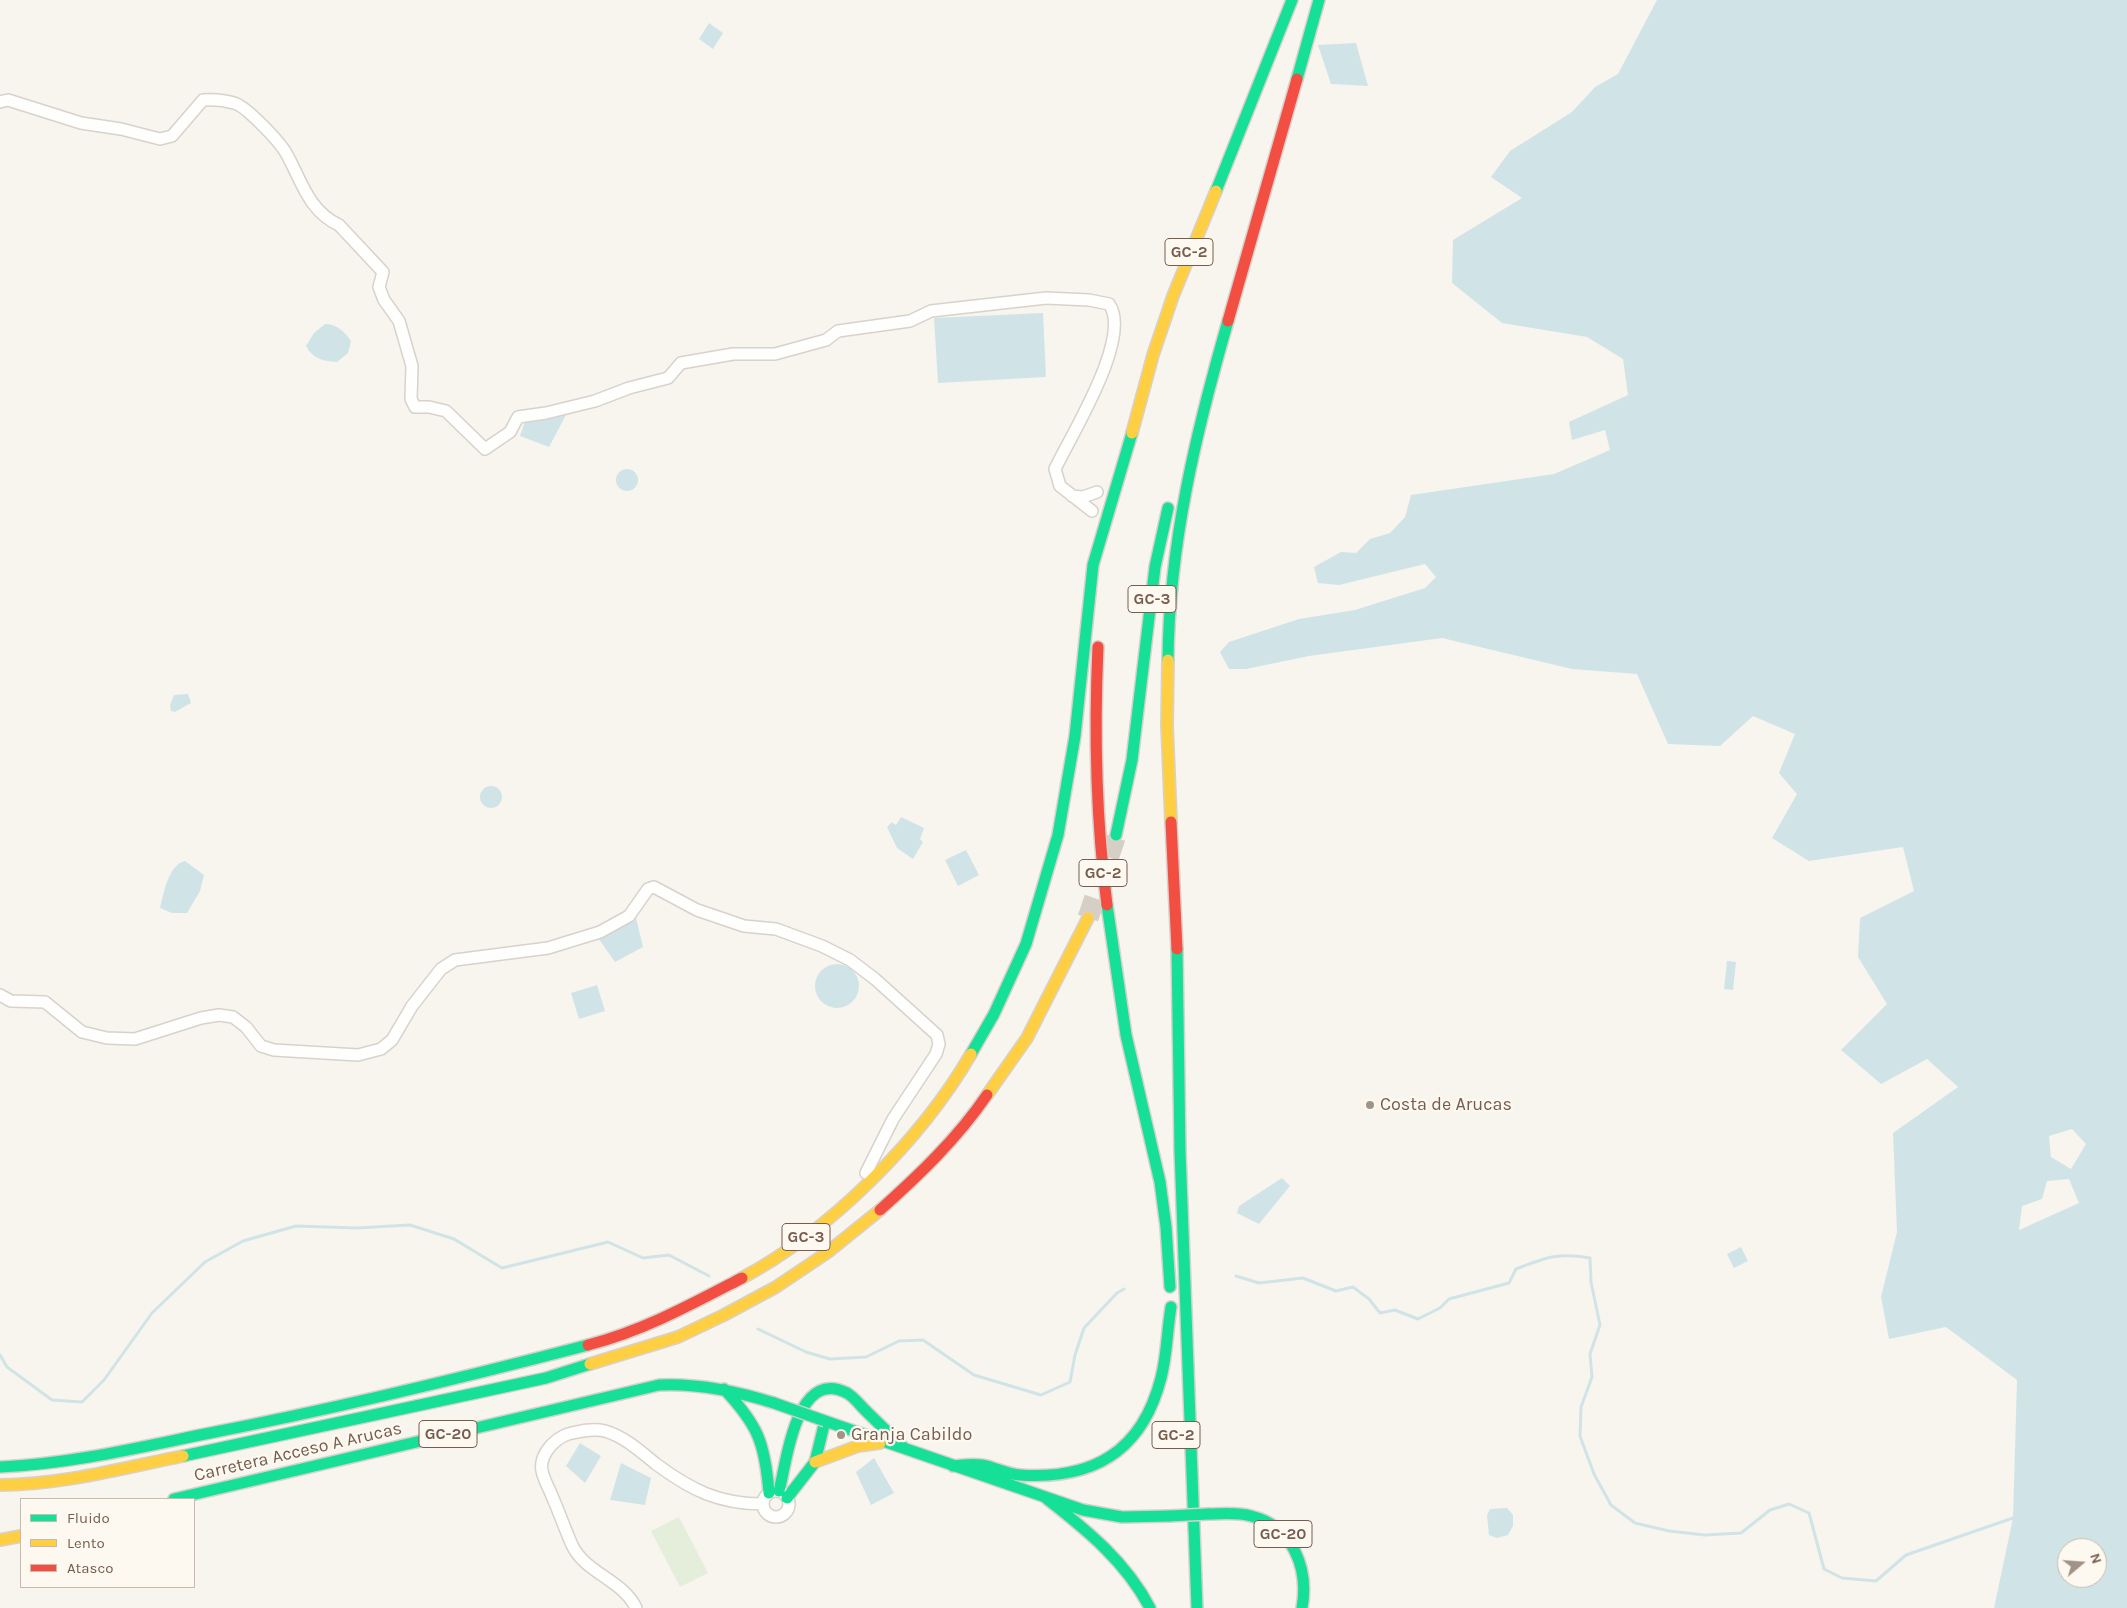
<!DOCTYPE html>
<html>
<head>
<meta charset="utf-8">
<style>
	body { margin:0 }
	#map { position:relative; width:2127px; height:1608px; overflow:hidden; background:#f7f5ee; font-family:Karla,sans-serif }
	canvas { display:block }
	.legend { position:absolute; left:20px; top:1498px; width:175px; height:90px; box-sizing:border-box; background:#fef9f0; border:1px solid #c7bbb0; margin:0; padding:6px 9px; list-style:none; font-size:15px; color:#755e4f }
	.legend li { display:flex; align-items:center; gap:10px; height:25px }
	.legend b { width:25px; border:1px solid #c7bbb0 }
	.north { position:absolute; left:2057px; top:1538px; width:50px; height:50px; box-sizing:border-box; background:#fef9f0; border:1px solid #c7bbb0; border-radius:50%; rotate:72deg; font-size:14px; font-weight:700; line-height:20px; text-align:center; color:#755e4f }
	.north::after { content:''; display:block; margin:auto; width:18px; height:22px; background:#a29387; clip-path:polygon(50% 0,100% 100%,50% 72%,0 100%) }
</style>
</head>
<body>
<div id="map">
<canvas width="2127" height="1608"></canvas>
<ul class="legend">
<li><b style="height:6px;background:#16e098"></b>Fluido</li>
<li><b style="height:6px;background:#ffcf43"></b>Lento</li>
<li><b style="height:6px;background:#f24e42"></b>Atasco</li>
</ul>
<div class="north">N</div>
</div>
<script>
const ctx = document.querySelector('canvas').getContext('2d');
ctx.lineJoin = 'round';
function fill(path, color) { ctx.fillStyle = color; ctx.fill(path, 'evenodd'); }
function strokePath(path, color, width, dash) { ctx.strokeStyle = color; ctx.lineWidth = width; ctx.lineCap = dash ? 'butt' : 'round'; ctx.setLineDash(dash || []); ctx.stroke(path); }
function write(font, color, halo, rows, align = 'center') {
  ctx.font = font + ' Karla,sans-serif'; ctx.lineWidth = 4.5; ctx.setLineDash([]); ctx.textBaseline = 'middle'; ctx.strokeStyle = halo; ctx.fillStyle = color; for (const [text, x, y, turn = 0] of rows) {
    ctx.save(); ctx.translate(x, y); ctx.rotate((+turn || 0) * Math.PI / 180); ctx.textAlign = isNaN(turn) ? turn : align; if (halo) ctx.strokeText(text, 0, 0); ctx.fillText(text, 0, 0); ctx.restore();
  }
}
const green = new Path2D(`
	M679 1517 708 1573 680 1587 651 1531Z`);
const water = new Path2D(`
	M1657 0H2127V1608H1994L2013 1518 2017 1380 1946 1327 1889 1339 1881 1297 1897 1232 1893 1133 1958 1087 1927 1059 1881 1084 1841 1050 1887 1004 1858 957 1860 918 1914 891 1903 847 1809 861 1772 838 1797 794 1779 773 1795 734 1753 716 1720 746 1668 744 1637 674 1572 669 1442 638 1309 656 1246 669H1229L1220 652 1229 642 1299 619 1355 610 1425 588 1436 577 1425 564 1339 585 1318 583 1314 567 1341 552 1356 553 1370 539 1390 533 1405 517 1411 495 1554 474 1610 450 1605 430 1572 440 1569 422 1628 395 1623 359 1587 337 1502 323 1452 283 1453 240 1522 198 1491 177 1510 151 1572 112 1595 87 1618 74ZM2072 1129 2086 1144 2071 1169 2051 1157 2049 1136ZM2069 1179 2079 1203 2019 1230 2022 1206 2042 1199 2047 1181ZM2067 1548H2097V1578H2067Z
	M709 23 723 33 713 49 699 39Z
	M1356 43 1368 86 1331 84 1318 45Z
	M1043 313 1046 377 938 383 934 318Z
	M325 324C337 324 345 332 351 341L348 353 337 362C323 361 313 359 306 346L314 333Z
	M566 415 549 447 520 436 525 421Z
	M616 480a11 11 0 1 1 22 0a11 11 0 1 1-22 0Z
	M188 694 191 703 175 712 171 711 170 705 174 695Z
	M480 797a11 11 0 1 1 22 0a11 11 0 1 1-22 0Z
	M901 817 924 828 920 839 923 842 913 859 897 848 887 827 892 822 896 825Z
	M966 850 979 875 958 886 945 860Z
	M185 861 204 875 200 891 187 913H172L160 908C164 893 168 865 185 861Z
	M636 918 643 947 615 962 598 938Z
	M1727 961 1736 962 1733 990 1724 989Z
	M815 986a22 22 0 1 1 44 0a22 22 0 1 1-44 0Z
	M597 985 605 1011 579 1019 571 993Z
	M1282 1178 1290 1186 1259 1224 1237 1213 1239 1206Z
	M1741 1247 1748 1261 1734 1268 1727 1254Z
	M580 1443 601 1456 585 1483 566 1466Z
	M874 1458 894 1493 871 1505 856 1472Z
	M621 1463 651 1478 645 1505 610 1500Z
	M1507 1508 1513 1515V1526L1508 1535 1497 1538 1489 1535 1487 1515 1490 1509Z`);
const stream = new Path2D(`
	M1236 1276 1259 1283 1303 1278 1336 1291 1353 1287 1369 1299 1380 1313 1395 1310 1418 1319 1440 1308 1449 1299 1509 1283 1516 1269C1545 1258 1558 1252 1590 1258L1591 1282 1600 1325 1590 1354 1592 1377 1581 1407 1580 1436 1594 1474 1611 1505 1635 1523 1669 1531 1705 1535 1741 1533 1770 1510 1789 1504 1809 1513 1824 1569 1842 1578 1876 1581 1906 1555 2013 1518
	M758 1329 806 1352 830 1359 866 1357 899 1341 923 1340 974 1375 1041 1395 1070 1382 1075 1355 1084 1328 1117 1293 1124 1289
	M0 1355 7 1367 52 1400 82 1402 104 1380 152 1313 205 1262 243 1241 296 1226 357 1228 410 1225 454 1239 502 1268 608 1242 643 1258 669 1255 709 1276`);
const highwayTunnel = new Path2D(`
	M1088 918 1116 835`);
const street = new Path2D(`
	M0 102 8 100 81 123 121 129 160 139 172 136 203 100C214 99 224 100 234 103 246 106 279 141 286 153 301 179 308 211 339 225L383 272 379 287 384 300 399 321 412 366 411 399 415 407H429L446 411 485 449 510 432 518 417 546 413 595 401 629 388 668 378 681 363 733 354H775L826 340 838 331 910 321 931 311 1046 298 1089 300 1109 304C1133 337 1071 435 1055 469L1060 486 1092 511
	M1072 496 1083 497 1097 492
	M0 995 11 1001 45 1002 82 1032 107 1038 135 1039 201 1018 219 1015 233 1017 246 1027 261 1046 274 1050 358 1055 381 1049 392 1040 412 1006 441 969 455 960 548 948 600 932 629 916 648 889 654 887 697 910 744 926 776 929 822 946 850 960 875 979 937 1035 939 1044 936 1054 893 1119 866 1173
	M763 1504a13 13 0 1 1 26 0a13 13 0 1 1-26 0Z
	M636 1608C623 1580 585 1573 572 1545 565 1529 559 1512 552 1496 549 1488 544 1480 542 1471 539 1455 554 1439 568 1434 580 1431 593 1428 605 1431 625 1437 640 1451 656 1464 691 1490 719 1504 763 1504`);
const fast = new Path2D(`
	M1297 79 1319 0
	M1216 191 1292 0
	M1168 660C1169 544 1196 432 1228 321
	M1116 835 1132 760 1155 567 1168 508
	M1107 905 1126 1035 1160 1182 1166 1227 1170 1287
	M1177 949 1180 1151 1197 1608
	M971 1054 994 1014 1026 944 1058 835 1075 736 1093 565 1132 433
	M724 1389C758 1425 765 1443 769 1493
	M183 1456 546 1378 590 1364
	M953 1466C964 1465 976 1463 987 1466 998 1469 1008 1474 1020 1475 1093 1480 1142 1452 1161 1378 1167 1355 1167 1331 1171 1307
	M0 1467C69 1464 137 1448 205 1434 334 1409 462 1378 588 1345
	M779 1491C787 1461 796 1367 847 1393 854 1397 859 1404 864 1409 877 1422 890 1434 903 1447
	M787 1498 815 1462 825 1421 1083 1510 1122 1517 1169 1516
	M174 1499 659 1385C699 1383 736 1391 774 1403
	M1047 1499C1088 1531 1126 1562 1150 1608
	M1208 1514C1222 1514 1237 1512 1251 1516 1293 1526 1309 1569 1302 1608`);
const slow = new Path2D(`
	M1132 433 1153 355 1173 296 1216 191
	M1168 660 1167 725 1171 822
	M987 1095 1027 1038 1088 918
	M742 1278C830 1231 921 1140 971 1054
	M590 1364 678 1337 724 1315 776 1287 828 1252 880 1210
	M815 1462 858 1446 880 1443
	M0 1485C61 1485 123 1468 183 1456
	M0 1540 21 1536`);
const jam = new Path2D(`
	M1228 321 1297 79
	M1098 647C1094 734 1096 819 1107 905
	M1171 822 1177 949
	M880 1210C919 1175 957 1139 987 1095
	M588 1345C643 1331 692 1304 742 1278`);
const fastBridge = new Path2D(`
	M774 1403 825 1421
	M1169 1516 1208 1514`);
const markers = [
	[1370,1105,5,"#a29387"],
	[841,1435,5,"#a29387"]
];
const shields = [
	[1189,252,48],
	[1152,599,48],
	[1103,873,48],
	[806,1237,48],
	[448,1434,58],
	[1176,1435,48],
	[1283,1534,58]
];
const shieldNames = [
	["GC-2",1189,252],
	["GC-3",1152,599],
	["GC-2",1103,873],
	["GC-3",806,1237],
	["GC-20",448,1434],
	["GC-2",1176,1435],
	["GC-20",1283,1534]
];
const poiNames = [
	["Costa de Arucas",1380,1105],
	["Granja Cabildo",851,1435]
];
const streetNames = [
	["Carretera Acceso A Arucas",298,1452,-13]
];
fill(green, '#e4eeda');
fill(water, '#d0e4e7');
strokePath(stream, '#d0e4e7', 3);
strokePath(highwayTunnel, '#d6cfc6', 21, [21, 11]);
strokePath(street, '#d7d2cc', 14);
strokePath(fast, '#d8d1cb', 14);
strokePath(slow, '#d8d1cb', 14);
strokePath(jam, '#d8d1cb', 14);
strokePath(street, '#fefefc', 11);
strokePath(fast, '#16e098', 11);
strokePath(slow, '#ffcf43', 11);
strokePath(jam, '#f24e42', 11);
strokePath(fastBridge, '#d8d1cb', 14, []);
strokePath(fastBridge, '#16e098', 11);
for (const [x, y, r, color] of markers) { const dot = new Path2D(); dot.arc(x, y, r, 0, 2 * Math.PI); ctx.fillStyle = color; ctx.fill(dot); strokePath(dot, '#fef9f0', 2); }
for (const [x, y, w] of shields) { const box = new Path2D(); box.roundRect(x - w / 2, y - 13.5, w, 27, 4); ctx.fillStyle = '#fef9f0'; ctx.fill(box); strokePath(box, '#755e4f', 1); }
write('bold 16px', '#755e4f', null, shieldNames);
write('18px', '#755e4f', '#fef9f0', poiNames, 'left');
write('18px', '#755e4f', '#fef9f0', streetNames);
</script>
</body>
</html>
